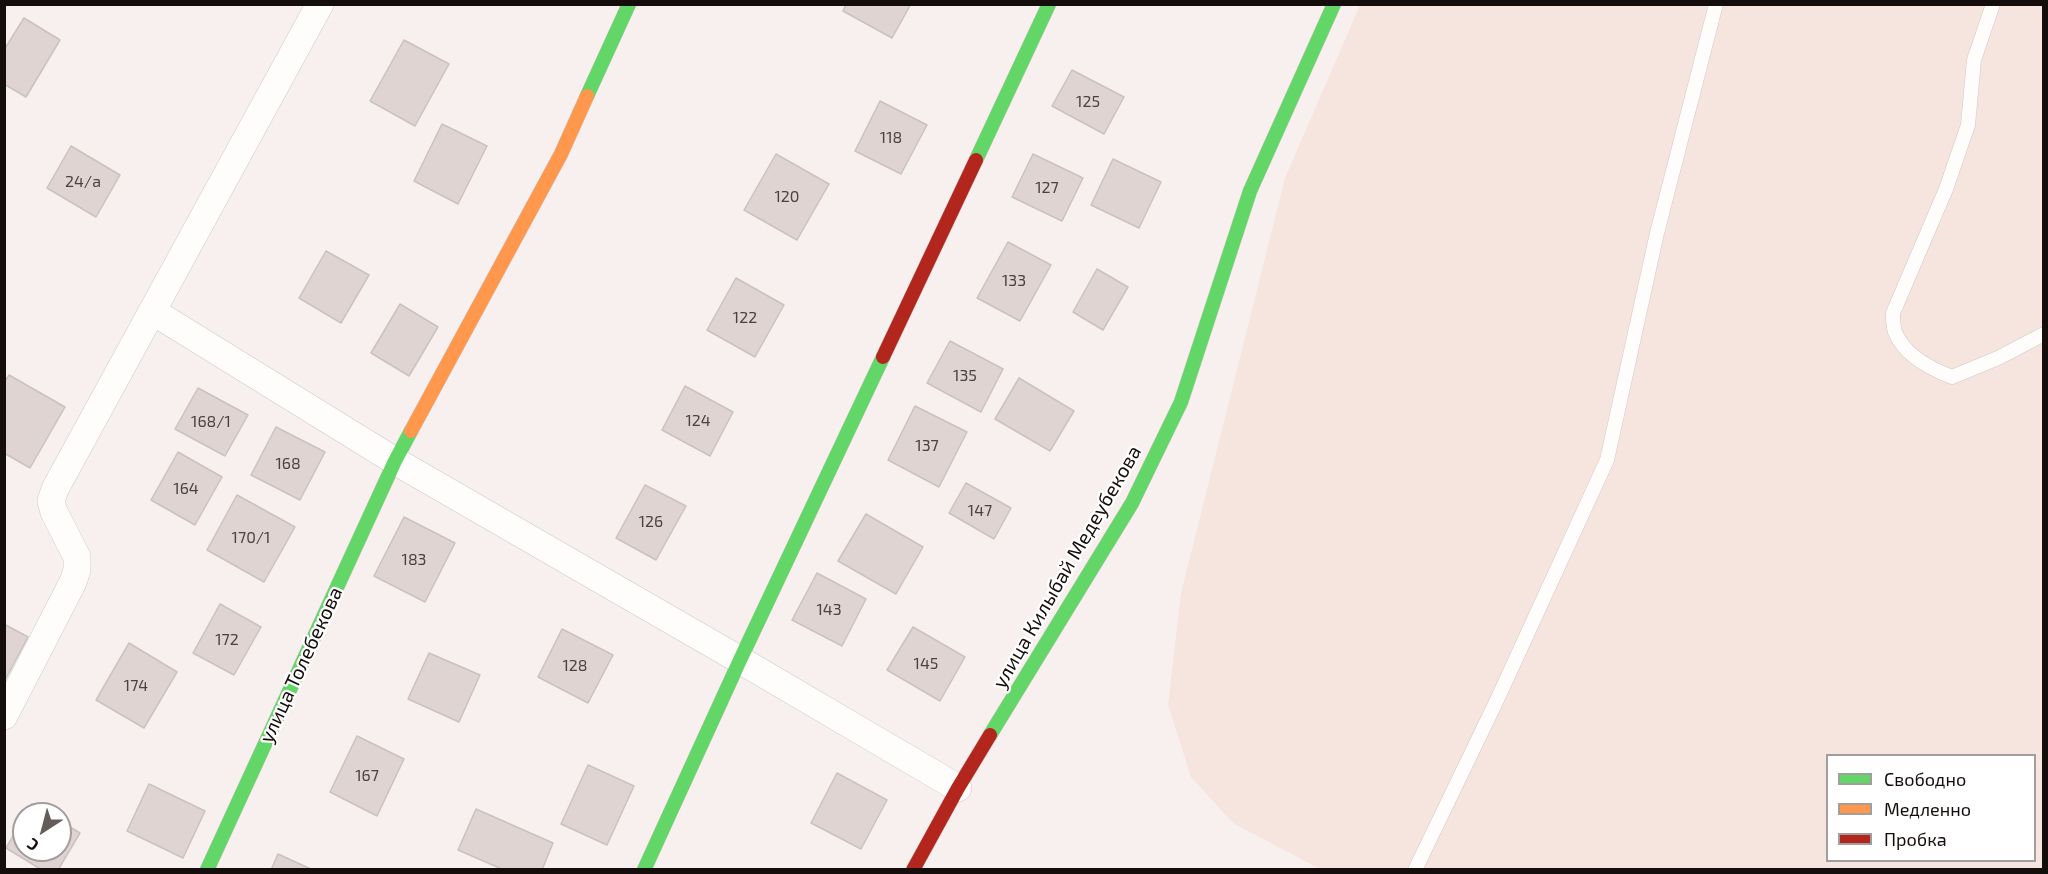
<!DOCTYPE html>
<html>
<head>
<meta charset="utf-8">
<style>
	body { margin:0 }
	#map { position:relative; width:2048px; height:874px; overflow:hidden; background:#f8f0ee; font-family:"Exo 2",sans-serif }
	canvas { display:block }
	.frame { position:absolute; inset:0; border:6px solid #150d0b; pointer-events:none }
	.legend { position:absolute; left:1826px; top:754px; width:210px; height:108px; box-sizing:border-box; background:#fff; border:2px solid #a19e9d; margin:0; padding:8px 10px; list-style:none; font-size:18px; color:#150d0b }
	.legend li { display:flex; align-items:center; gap:12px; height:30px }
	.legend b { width:30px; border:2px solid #a19e9d }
	.north { position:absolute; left:12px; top:802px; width:60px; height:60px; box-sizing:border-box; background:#fff; border:2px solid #a19e9d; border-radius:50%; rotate:216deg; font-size:16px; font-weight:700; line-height:24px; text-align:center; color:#150d0b }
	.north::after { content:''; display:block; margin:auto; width:21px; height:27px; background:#645c5a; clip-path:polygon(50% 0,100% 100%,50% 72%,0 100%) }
</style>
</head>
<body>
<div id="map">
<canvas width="2048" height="874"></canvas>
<div class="frame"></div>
<ul class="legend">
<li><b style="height:8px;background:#63d668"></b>Свободно</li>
<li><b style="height:8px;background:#ff974d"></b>Медленно</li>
<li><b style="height:8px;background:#b3261e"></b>Пробка</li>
</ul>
<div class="north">С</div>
</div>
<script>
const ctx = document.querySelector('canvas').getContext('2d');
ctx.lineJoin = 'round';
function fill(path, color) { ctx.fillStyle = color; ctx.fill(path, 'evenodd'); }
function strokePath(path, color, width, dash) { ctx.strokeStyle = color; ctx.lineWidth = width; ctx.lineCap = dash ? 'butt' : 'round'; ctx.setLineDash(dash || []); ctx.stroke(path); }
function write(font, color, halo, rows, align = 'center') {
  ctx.font = font + ' "Exo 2",sans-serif'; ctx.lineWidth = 4.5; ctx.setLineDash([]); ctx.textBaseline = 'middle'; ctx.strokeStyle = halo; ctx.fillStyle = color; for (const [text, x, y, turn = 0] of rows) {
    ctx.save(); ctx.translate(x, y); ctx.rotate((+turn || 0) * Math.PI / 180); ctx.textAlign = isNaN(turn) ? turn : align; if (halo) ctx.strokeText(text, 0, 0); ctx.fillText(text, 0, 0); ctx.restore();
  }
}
const built = new Path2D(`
	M1360 5H2043V869H1320L1233 823 1191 777 1168 705 1181 593 1285 178ZM1828 756H2034V860H1828Z`);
const building = new Path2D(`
	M846 4H911L892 38 843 11Z
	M24 18 60 40 26 97 4 84V50Z
	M404 40 449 64 415 126 370 101Z
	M1072 70 1124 97 1104 134 1052 106Z
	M880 101 927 125 901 174 855 151Z
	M442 124 487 146 458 204 414 181Z
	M71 146 120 175 96 217 47 188Z
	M776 154 829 184 797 240 744 210Z
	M1033 154 1083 178 1062 221 1012 197Z
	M1113 159 1161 182 1139 228 1091 205Z
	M1008 242 1051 265 1020 321 977 298Z
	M326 251 369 275 341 323 299 298Z
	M1097 269 1128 287 1103 330 1073 312Z
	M736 278 784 305 755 357 707 330Z
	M400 304 438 327 409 376 371 353Z
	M950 341 1003 369 981 412 927 383Z
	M9 375 65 407 30 468 4 453V383Z
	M1019 378 1074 411 1050 451 995 419Z
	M685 386 733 412 710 456 662 430Z
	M198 388 248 415 225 456 175 429Z
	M915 406 967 432 939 487 888 460Z
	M276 427 325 452 300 500 251 475Z
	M178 452 222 477 195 525 151 500Z
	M966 483 1011 508 994 539 949 513Z
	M645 485 686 506 656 560 616 538Z
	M237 495 295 527 264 582 207 550Z
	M866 514 923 547 896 594 838 561Z
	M404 517 455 543 425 602 374 576Z
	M817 573 866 599 842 646 792 620Z
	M220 604 261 627 234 675 193 653Z
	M4 624 28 637 4 682Z
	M913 627 965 657 940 701 887 670Z
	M562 629 613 655 588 703 538 677Z
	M129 643 177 672 144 728 96 700Z
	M429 653 480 675 459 722 408 699Z
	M357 736 404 759 377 816 330 792Z
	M588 765 634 786 607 845 561 824Z
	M837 773 887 800 861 849 811 823Z
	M149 784 205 811 183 858 127 831Z
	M32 804 49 814H25Z
	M476 809 553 843 542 870H504L458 850Z
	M24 817V850H60V821L80 833 58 870H42L6 848Z
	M278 854 313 870H271Z`);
const lane = new Path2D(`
	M1993 4 1974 60 1968 125 1946 189 1893 313C1893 318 1893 326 1895 332 1904 355 1931 369 1952 377L1998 358 2044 334
	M1415 870 1497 700 1607 460 1657 233 1716 4`);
const street = new Path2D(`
	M152 311 395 461 740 660 958 788
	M4 716 73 582 77 570V557L54 512 51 501 55 489 320 4`);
const fast = new Path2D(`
	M587 96 629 4
	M976 160 1049 4
	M990 735 1132 503 1181 402 1250 191 1334 4
	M207 870 395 461 411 431
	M644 870 740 660 883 357`);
const slow = new Path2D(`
	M411 431 561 154 587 96`);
const jam = new Path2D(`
	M883 357 976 160
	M913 870 958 788 990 735`);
const numberNames = [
	["125",1088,102],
	["118",891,138],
	["24/а",83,182],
	["127",1047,188],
	["120",787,197],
	["133",1014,281],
	["122",745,318],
	["135",965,376],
	["124",698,421],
	["168/1",211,422],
	["137",927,446],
	["168",288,464],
	["164",186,489],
	["147",980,511],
	["126",651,522],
	["170/1",251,538],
	["183",414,560],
	["143",829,610],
	["172",227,640],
	["145",926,664],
	["128",575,666],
	["174",136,686],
	["167",367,776]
];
const streetNames = [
	["улица Килыбай Медеубекова",1067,567,-60],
	["улица Толебекова",301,665,-65]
];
fill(built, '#f6e4df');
fill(building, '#dfd4d2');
strokePath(building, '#cac2c0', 1.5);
strokePath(lane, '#d1c8c6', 15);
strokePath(street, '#d1c8c6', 28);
strokePath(fast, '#d1c8c6', 15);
strokePath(slow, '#d1c8c6', 15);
strokePath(jam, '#d1c8c6', 15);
strokePath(lane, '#fefdfc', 14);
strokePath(street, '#fefdfc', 27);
strokePath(fast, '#63d668', 14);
strokePath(slow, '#ff974d', 14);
strokePath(jam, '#b3261e', 14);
write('16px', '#4b4240', null, numberNames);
write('20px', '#150d0b', '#fff', streetNames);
</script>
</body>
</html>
